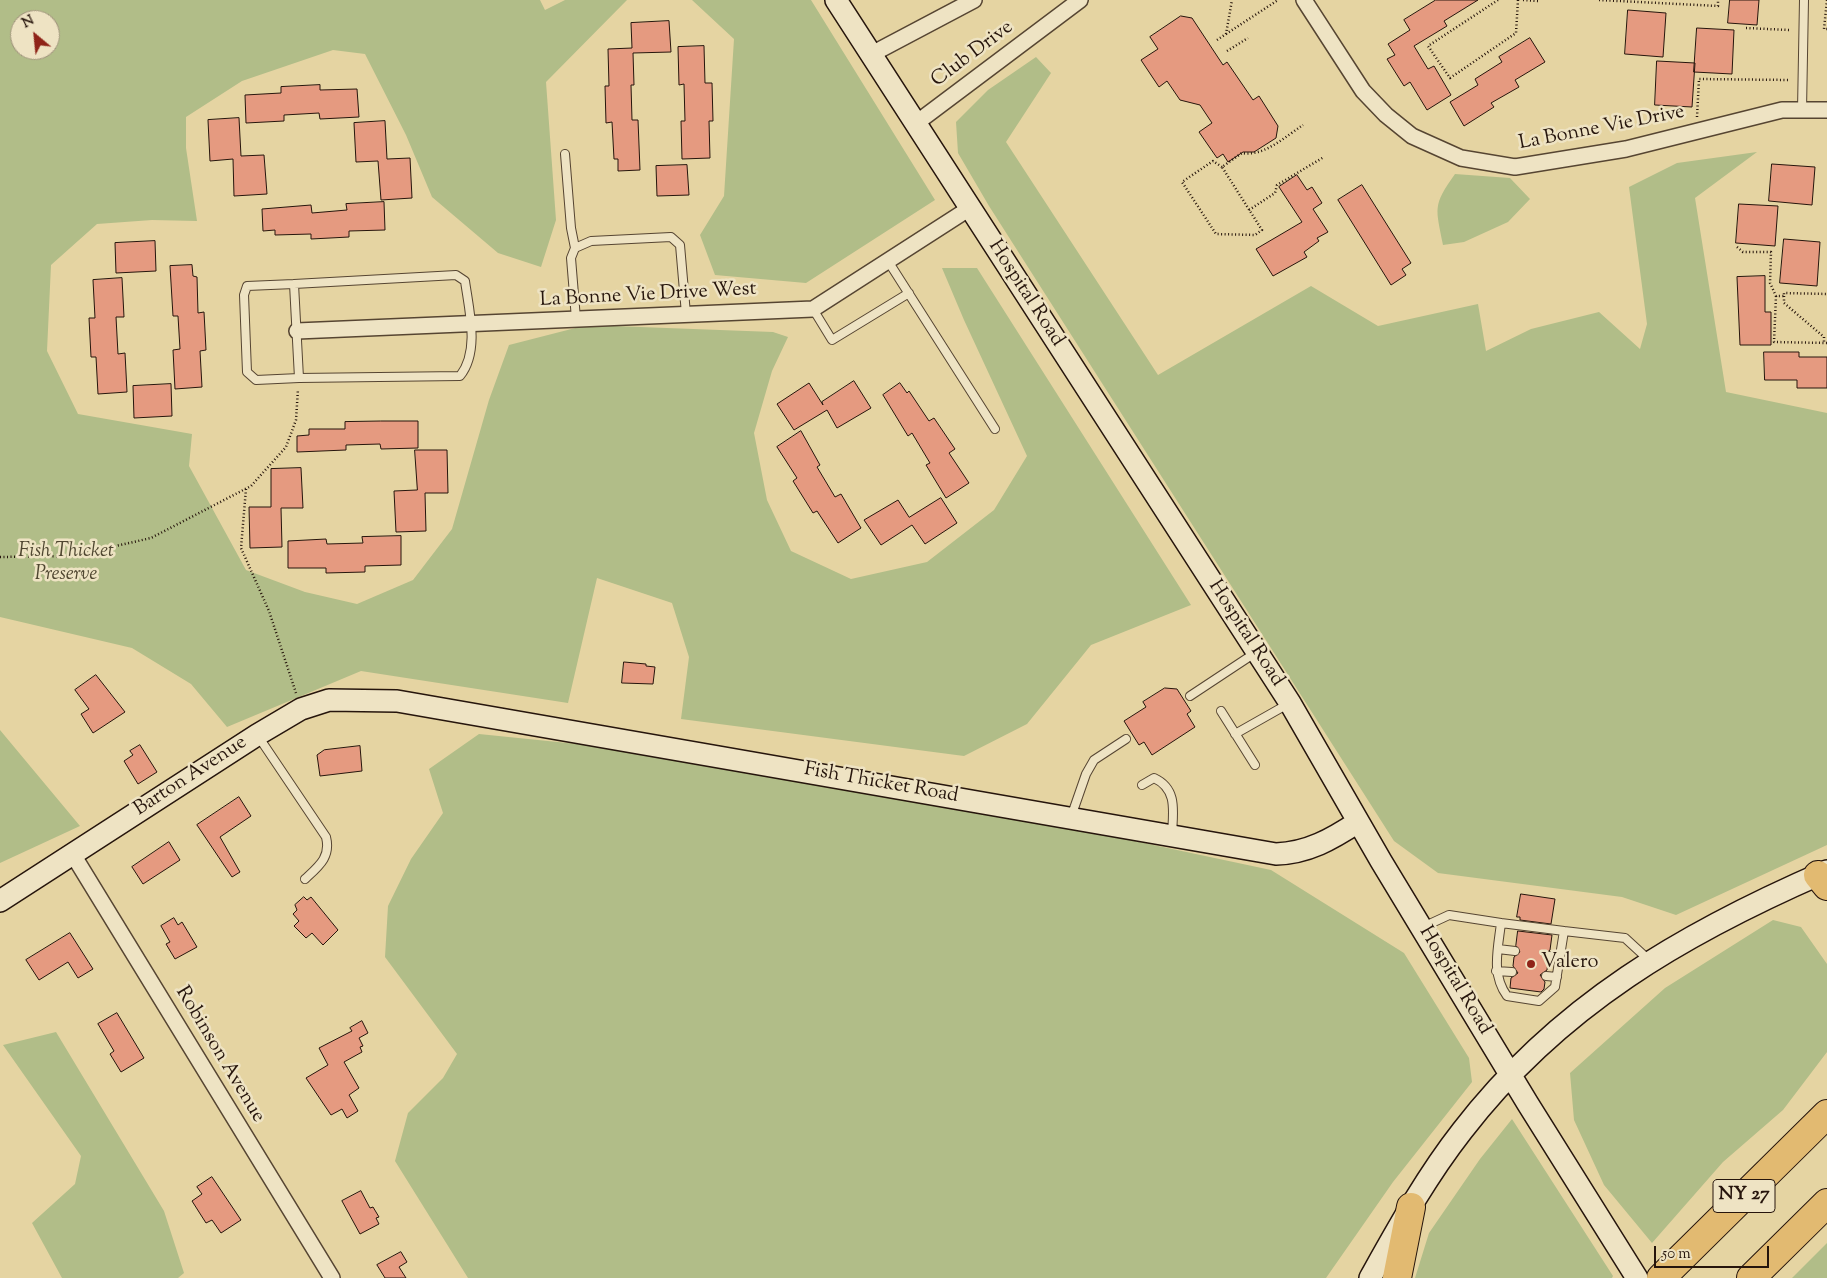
<!DOCTYPE html>
<html>
<head>
<meta charset="utf-8">
<style>
	body { margin:0 }
	#map { position:relative; width:1827px; height:1278px; overflow:hidden; background:#e5d4a2; font-family:"Sorts Mill Goudy",serif }
	canvas { display:block }
	.north { position:absolute; left:10px; top:10px; width:50px; height:50px; box-sizing:border-box; background:#eee3c3; border:1px solid #9e917a; border-radius:50%; rotate:332deg; font-size:14px; font-weight:700; line-height:20px; text-align:center; color:#26150c }
	.north::after { content:''; display:block; margin:auto; width:18px; height:22px; background:#8f2418; clip-path:polygon(50% 0,100% 100%,50% 72%,0 100%) }
	.scale { position:absolute; left:1654px; top:1246px; width:115px; height:22px; box-sizing:border-box; border:2px solid #26150c; border-top:0; padding-left:6px; font-size:15px; line-height:18px; white-space:nowrap; color:#26150c; -webkit-text-stroke:4px #eee3c3; paint-order:stroke }
</style>
</head>
<body>
<div id="map">
<canvas width="1827" height="1278"></canvas>
<div class="north">N</div>
<div class="scale">50 m</div>
</div>
<script>
const ctx = document.querySelector('canvas').getContext('2d');
ctx.lineJoin = 'round';
function fill(path, color) { ctx.fillStyle = color; ctx.fill(path, 'evenodd'); }
function strokePath(path, color, width, dash) { ctx.strokeStyle = color; ctx.lineWidth = width; ctx.lineCap = dash ? 'butt' : 'round'; ctx.setLineDash(dash || []); ctx.stroke(path); }
function write(font, color, halo, rows, align = 'center') {
  ctx.font = font + ' "Sorts Mill Goudy",serif'; ctx.lineWidth = 5; ctx.setLineDash([]); ctx.textBaseline = 'middle'; ctx.strokeStyle = halo; ctx.fillStyle = color; for (const [text, x, y, turn = 0] of rows) {
    ctx.save(); ctx.translate(x, y); ctx.rotate((+turn || 0) * Math.PI / 180); ctx.textAlign = isNaN(turn) ? turn : align; if (halo) ctx.strokeText(text, 0, 0); ctx.fillText(text, 0, 0); ctx.restore();
  }
}
const green = new Path2D(`
	M0 0H540L545 10 565 0H627L546 82 556 220 541 267 498 253 432 197 406 135 365 54 333 50 242 81 186 117V148L197 221 152 220 97 224 51 265 47 351 78 414 192 434 189 466 246 570 305 592 357 604 413 580 452 529 489 400 509 345 587 325 773 332 788 337 772 371 754 433 767 500 791 551 851 579 927 562 994 510 1027 456 964 320 942 268H977L1191 605 1091 645 1027 724 964 756 681 719 689 657 672 603 597 578 568 703 361 671 227 727 191 684 132 648 0 617ZM20 20H50V50H20Z
	M692 0H811L935 200 806 283 715 275 700 235 724 196 734 39Z
	M1036 57 1051 73 1006 142 1158 375 1311 286 1378 326 1478 304 1486 351 1531 329 1599 312 1640 349 1647 324 1629 187 1677 163 1757 152 1695 198 1726 392 1827 413V845L1676 915 1622 897 1438 873 1394 841 989 206 958 153 956 122 988 90Z
	M1455 174 1510 178 1530 199 1508 222 1464 242 1443 245C1436 208 1432 206 1455 174Z
	M0 730 80 826 0 863Z
	M479 734 587 745 1083 830 1271 870 1404 953 1469 1058 1472 1082 1393 1182 1326 1278H468L395 1161 408 1113 443 1078 457 1054 385 957 388 906 411 859 443 813 429 769Z
	M1773 920 1801 927 1827 964V1052L1783 1110 1723 1162 1652 1243 1604 1185 1574 1120 1570 1073 1665 988Z
	M56 1032 164 1211 184 1273 178 1278H62L32 1223 75 1184 81 1156 3 1045Z
	M1512 1119 1613 1276 1612 1278H1415L1429 1233 1480 1159Z
	M1827 1243V1278H1792Z`);
const building = new Path2D(`
	M1436 0H1478L1444 21 1447 26 1414 46 1428 69 1434 66 1451 95 1427 110 1410 82 1404 86 1387 59 1395 55 1388 44 1410 30 1404 20Z
	M1730 0H1759L1757 25 1728 23Z
	M1628 10 1666 13 1663 57 1625 54Z
	M1181 16 1192 18 1223 65 1227 62 1253 100 1259 96 1278 126 1276 138 1254 152H1243L1228 162 1223 154 1217 158 1199 132 1212 123 1200 105 1180 100 1167 81 1159 87 1141 60 1158 49 1150 37Z
	M669 21 671 52 633 53 634 85H631L632 120H638L640 170 618 171V159H614L612 122 606 123 605 86H609L608 49 632 48 631 23Z
	M1697 28 1734 30 1732 74 1694 72Z
	M1530 38 1545 62 1515 80 1519 87 1491 103 1494 107 1464 126 1450 102 1478 85 1475 79 1502 62 1499 57Z
	M704 46 705 83H712L713 121H709L710 158 682 159 681 121H685L684 84 679 85 678 47Z
	M1657 61 1695 63 1692 107 1655 105Z
	M320 85V90L357 89 359 117 320 119 319 113 284 115V121L246 123 245 95 281 93V87Z
	M239 118 241 156 264 155 267 194 234 196 233 159 210 161 208 120Z
	M385 121 387 159 410 158 412 198 381 200 378 161 356 162 354 123Z
	M1772 164 1815 167 1812 205 1769 201Z
	M687 165 689 195 657 196 656 166Z
	M1297 175 1307 190 1312 187 1322 203 1313 209 1328 232 1317 238 1319 241 1304 252 1307 257 1273 276 1256 249 1302 222 1279 187Z
	M1362 185 1411 263 1402 269 1406 275 1391 285 1338 200Z
	M384 202 385 230 349 231V237L311 239V234L275 235V230L263 231 262 209 311 205 312 213 347 210 346 204Z
	M1739 204 1778 206 1775 246 1736 243Z
	M1784 239 1820 242 1817 286 1780 283Z
	M155 241 156 271 116 273 115 243Z
	M192 265 193 276 197 277 198 313 204 312 206 350 200 351 202 387 175 389 173 350 180 349 178 316H173L170 266Z
	M1765 276V312H1771V345H1740L1737 277Z
	M122 278 124 317H116L118 354 125 353 127 392 98 394 96 357H91L89 318H95L93 280Z
	M1764 352H1799V357H1827V388H1797V380H1765Z
	M854 381 871 408 837 428 827 410 794 430 777 404 809 383 823 405 822 402Z
	M900 383 907 393 909 391 929 421 934 418 955 449 949 453 969 483 946 498 926 465 930 463 912 433 908 436 883 395Z
	M171 384 172 416 134 418 133 386Z
	M381 421H418V448L381 449 380 444 346 445V450L297 452V436L309 435V429H345V422Z
	M801 431 820 465 817 467 835 497 841 494 861 528 838 543 817 511 813 513 793 481 797 478 777 447Z
	M415 450H447L448 493H425L426 531 396 532 394 491 417 490Z
	M301 468 303 508H281L282 547 250 548 249 507H271V469Z
	M941 498 957 523 925 544 912 525 881 545 864 520 898 500 909 517Z
	M401 536V565L365 566V572L326 573V568H288V541L326 539 327 544 363 543 362 537Z
	M624 662 646 664V666L655 667 653 684 622 683Z
	M96 675 125 712 93 733 81 714 89 709 75 690Z
	M1165 688 1177 689 1191 711 1187 714 1195 727 1152 755 1144 742 1139 745 1124 721 1146 707 1143 702Z
	M140 745 157 772 138 784 124 761 133 755 130 751Z
	M360 746 362 771 320 776 317 755 324 750Z
	M239 797 251 816 220 837 240 872 232 877 197 825Z
	M169 842 180 860 143 884 132 867Z
	M1521 894 1555 899 1551 924 1520 920V917H1517Z
	M304 897 307 900 311 897 338 930 323 945 312 933 306 938 294 926 299 921 293 914 297 910 295 905Z
	M174 918 178 925 182 922 197 947 175 959 166 944 170 942 161 926Z
	M1518 931 1552 935 1550 950 1544 955 1548 962 1547 970 1540 975 1545 982 1544 989 1541 992 1510 988 1511 978 1518 973 1513 966 1514 957 1520 952 1516 946Z
	M70 933 93 969 78 978 68 962 39 980 26 960Z
	M117 1013 144 1058 121 1072 110 1054 114 1051 98 1024Z
	M362 1021 368 1033 359 1038 363 1046 360 1047 362 1052 344 1062 359 1088 349 1095 358 1111 347 1118 342 1109 331 1115 306 1078 328 1065 319 1048 352 1031 350 1028Z
	M212 1177 241 1220 221 1233 212 1220 206 1223 192 1201 202 1194 197 1187Z
	M361 1191 370 1208 373 1207 379 1217 376 1218 379 1224 360 1234 342 1201Z
	M401 1252 407 1262 399 1267 406 1278H385L377 1265Z`);
const path = new Path2D(`
	M1498 0 1428 46 1450 78 1516 33 1518 0
	M1523 0 1538 1
	M1599 0 1718 6V0
	M1827 0 1824 29H1827
	M1746 28 1789 30
	M1226 34 1278 0
	M1217 40 1226 34 1232 0
	M1227 51 1248 38
	M1697 117 1699 79 1789 80
	M1222 167 1213 161 1182 182 1216 234 1255 235 1262 230 1222 167 1242 153C1264 157 1286 136 1303 125
	M1249 210 1275 193 1277 185 1324 157
	M1737 247 1743 252H1771L1770 283 1776 296H1784V293L1827 294
	M1776 296 1774 342 1827 343
	M1784 296V303L1824 337V343
	M246 489 241 548 269 611 296 693
	M0 557 72 556 151 538 251 486 286 447 296 420 298 389`);
const lane = new Path2D(`
	M1802 110 1804 0
	M565 154 571 228 575 248
	M888 261 995 429
	M456 275 465 281C469 310 480 351 460 376L299 378 294 284Z
	M294 284 247 286 244 295 247 372 256 380 299 378
	M813 309 832 340 909 293
	M576 319 571 258 575 248 591 241 671 237 680 245 686 314
	M1190 696 1255 653
	M1221 711 1255 765
	M1235 734 1288 704
	M258 736 326 837C331 857 319 866 305 879
	M1142 785 1154 778C1178 789 1173 812 1172 834
	M1071 817 1086 774 1094 760 1126 739
	M1501 923 1564 931
	M1423 927 1449 915 1501 923C1498 949 1491 974 1507 996L1539 1001 1555 987 1564 931 1625 938 1650 961
	M1498 949 1515 951
	M1549 956 1560 957
	M1496 971 1512 972
	M1546 976 1557 977`);
const street = new Path2D(`
	M1304 0 1363 91 1386 115 1412 136 1461 158 1515 167 1626 149 1782 110H1827
	M870 55 974 0
	M915 124 1080 0
	M297 331 813 309 970 208
	M72 853 332 1278`);
const secondary = new Path2D(`
	M836 0 1290 703 1381 861 1528 1104 1637 1278
	M0 901 257 735 301 709 329 700 397 701 1276 854C1308 853 1332 839 1358 822
	M1370 1278C1398 1228 1426 1177 1462 1131 1559 1005 1684 933 1827 871`);
const highway = new Path2D(`
	M1818 875 1827 886
	M1397 1278 1411 1207
	M1661 1278 1827 1114
	M1751 1278 1827 1203`);
const markers = [
	[1531,964,5,"#8f2418"]
];
const shields = [
	[1744,1196,62]
];
const shieldNames = [
	["NY 27",1744,1196]
];
const streetNames = [
	["Club Drive",973,55,-37],
	["La Bonne Vie Drive",1602,129,-11],
	["Hospital Road",1025,294,57],
	["La Bonne Vie Drive West",648,296,-3],
	["Hospital Road",1245,634,57],
	["Barton Avenue",191,777,-33],
	["Fish Thicket Road",881,784,10],
	["Hospital Road",1454,981,59],
	["Robinson Avenue",219,1055,59]
];
const parkNames = [
	["Fish Thicket",66,553],
	["Preserve",66,576]
];
const poiNames = [
	["Valero",1541,964]
];
fill(green, '#b1bd88');
fill(building, '#e59a80');
strokePath(building, '#26150c', 1);
strokePath(lane, '#564532', 10);
strokePath(street, '#564532', 18);
strokePath(secondary, '#26150c', 24);
strokePath(highway, '#26150c', 30);
strokePath(path, '#26150c', 2.5, [1, 2.5]);
strokePath(lane, '#eee3c3', 8);
strokePath(street, '#eee3c3', 15);
strokePath(secondary, '#eee3c3', 21);
strokePath(highway, '#e2ba71', 28);
for (const [x, y, r, color] of markers) { const dot = new Path2D(); dot.arc(x, y, r, 0, 2 * Math.PI); ctx.fillStyle = color; ctx.fill(dot); strokePath(dot, '#eee3c3', 2); }
for (const [x, y, w] of shields) { const box = new Path2D(); box.roundRect(x - w / 2, y - 16.5, w, 33, 4); ctx.fillStyle = '#eee3c3'; ctx.fill(box); strokePath(box, '#26150c', 1); }
write('bold 19px', '#26150c', null, shieldNames);
write('20px', '#26150c', '#eee3c3', streetNames);
write('italic 20px', '#504731', '#eee3c3', parkNames);
write('20px', '#26150c', '#eee3c3', poiNames, 'left');
</script>
</body>
</html>
